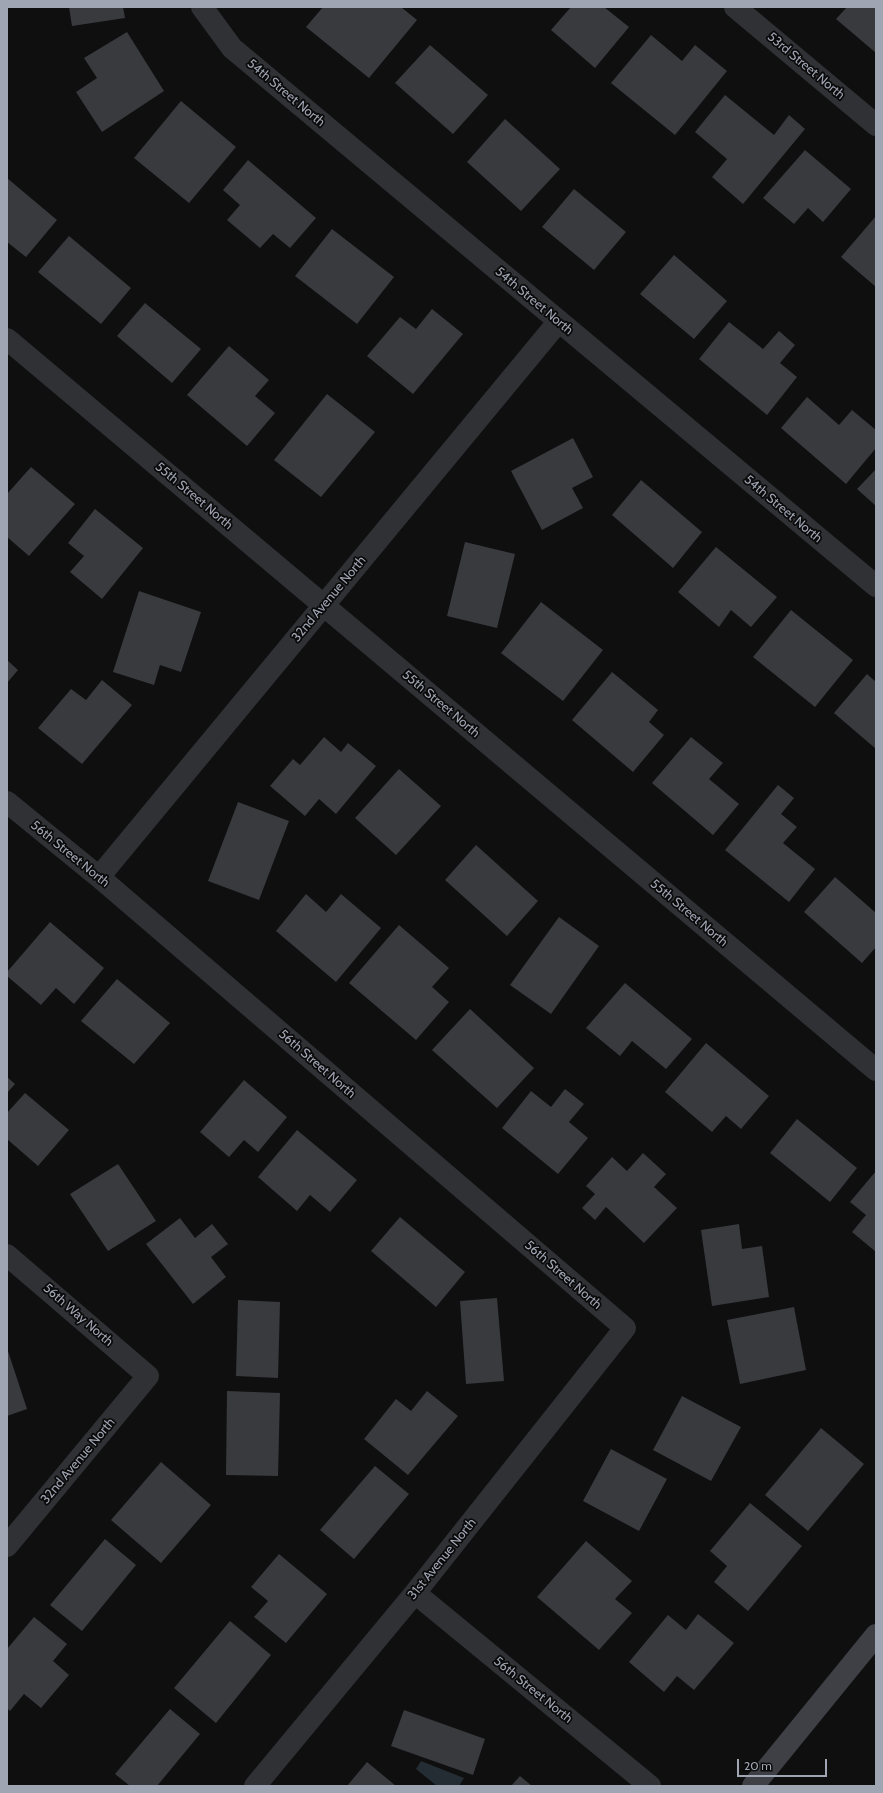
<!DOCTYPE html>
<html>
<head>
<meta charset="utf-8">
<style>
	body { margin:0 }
	#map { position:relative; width:883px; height:1793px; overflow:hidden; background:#0f0f10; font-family:Cabin,sans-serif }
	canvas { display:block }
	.frame { position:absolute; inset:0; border:8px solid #9fa5b2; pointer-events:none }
	.scale { position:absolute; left:737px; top:1759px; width:90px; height:18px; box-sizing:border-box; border:2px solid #9fa5b2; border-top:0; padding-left:5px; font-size:12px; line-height:14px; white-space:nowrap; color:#9fa5b2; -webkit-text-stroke:3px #0a0a0b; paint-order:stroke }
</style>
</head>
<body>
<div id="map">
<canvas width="883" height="1793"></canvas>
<div class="frame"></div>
<div class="scale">20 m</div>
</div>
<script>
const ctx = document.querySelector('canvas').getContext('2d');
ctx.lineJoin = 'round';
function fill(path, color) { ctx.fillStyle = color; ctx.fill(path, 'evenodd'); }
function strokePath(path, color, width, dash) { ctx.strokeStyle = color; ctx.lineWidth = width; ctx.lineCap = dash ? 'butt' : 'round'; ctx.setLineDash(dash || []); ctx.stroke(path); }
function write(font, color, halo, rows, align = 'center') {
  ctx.font = font + ' Cabin,sans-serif'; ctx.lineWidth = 3.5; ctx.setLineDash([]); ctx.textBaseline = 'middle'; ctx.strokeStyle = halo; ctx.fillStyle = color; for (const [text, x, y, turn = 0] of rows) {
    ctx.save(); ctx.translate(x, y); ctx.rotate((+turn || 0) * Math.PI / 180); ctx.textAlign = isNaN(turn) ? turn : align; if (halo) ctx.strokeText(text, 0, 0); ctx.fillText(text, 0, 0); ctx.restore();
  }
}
const water = new Path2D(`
	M421 1761 464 1778 459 1786H437L416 1769Z`);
const building = new Path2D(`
	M69 7H123L125 18 72 26Z
	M323 7H401L417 20 369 78 306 27Z
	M571 7H604L629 27 595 68 551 30Z
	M847 7H876V53L836 19Z
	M127 32 164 91 102 132 76 92 97 78 84 58Z
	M651 35 682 61 695 45 727 71 675 135 611 83Z
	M430 45 488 95 453 134 395 83Z
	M725 95 774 135 789 115 805 129 743 204 712 177 727 159 695 132Z
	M181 101 236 147 189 203 134 158Z
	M505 119 560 169 521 211 467 162Z
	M805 150 851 189 823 222 808 208 794 224 763 198Z
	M248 160 316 218 290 248 273 234 260 248 227 220 240 205 223 190Z
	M7 178 57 220 26 257 7 242Z
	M574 189 626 232 594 270 542 227Z
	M876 216V287L841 257Z
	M332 229 394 277 357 324 295 276Z
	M69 236 131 288 101 324 38 272Z
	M674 255 727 301 694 339 640 294Z
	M145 303 201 349 172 383 117 336Z
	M432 309 463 334 413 394 367 356 400 317 416 329Z
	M729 322 763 349 779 331 795 345 780 363 797 377 767 415 699 359Z
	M229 346 269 380 255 396 275 413 247 446 187 395Z
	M327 394 375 432 321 497 274 460Z
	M807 397 839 425 852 410 876 430V448L846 484 781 428Z
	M573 438 593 477 572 488 583 508 542 530 511 471Z
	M31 467 75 504 29 556 7 537V494Z
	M876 469V506L857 489Z
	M641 480 702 532 673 568 612 515Z
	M95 509 143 548 102 599 70 572 84 556 68 543Z
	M465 542 515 554 497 628 447 616Z
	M716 547 777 597 751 627 731 610 719 627 678 592Z
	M139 591 201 612 181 672 160 665 154 685 113 672Z
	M541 602 603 650 563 701 501 653Z
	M791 610 853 660 815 707 753 657Z
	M7 660 18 670 7 683Z
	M612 672 658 710 649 722 664 735 633 772 572 720Z
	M867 674 876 682V749L834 713Z
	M102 680 132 705 82 764 38 728 71 689 86 700Z
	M324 737 341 752 348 743 376 766 336 814 319 799 305 816 270 786 293 759 300 765Z
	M691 737 723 763 709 779 739 804 713 835 652 783Z
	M399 769 441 806 396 855 355 818Z
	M778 785 794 798 781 814 797 827 783 843 815 869 789 902 725 850Z
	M238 802 289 821 259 900 208 881Z
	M476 845 538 901 507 936 445 880Z
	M835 877 876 913V947L862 963 804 912Z
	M306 894 326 912 341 894 381 928 336 982 276 931Z
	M559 917 599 946 551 1014 510 985Z
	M50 922 104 968 74 1004 56 988 41 1005 7 976V972Z
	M399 925 449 968 432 987 449 1002 416 1040 349 983Z
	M117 979 170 1023 134 1064 81 1021Z
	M625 983 692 1039 666 1069 632 1041 620 1056 586 1028Z
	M470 1009 534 1068 497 1108 432 1050Z
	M706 1043 769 1096 741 1129 726 1116 712 1132 665 1092Z
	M7 1077 15 1084 7 1093Z
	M244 1080 287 1117 258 1152 244 1140 229 1157 200 1132Z
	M565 1089 584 1104 569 1122 588 1138 558 1174 502 1128 531 1091 551 1107Z
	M25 1093 69 1130 38 1166 7 1139V1113Z
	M797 1119 857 1168 830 1202 770 1153Z
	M297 1130 357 1180 330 1212 310 1195 297 1211 258 1177Z
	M643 1153 666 1174 654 1187 677 1208 644 1243 606 1207 595 1220 582 1208 595 1194 586 1186 612 1157 627 1171Z
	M118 1164 156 1221 108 1251 70 1194Z
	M876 1171V1252L852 1232 866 1215 850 1202Z
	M400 1217 465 1272 436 1307 371 1251Z
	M180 1218 195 1238 212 1224 228 1244 211 1257 226 1277 193 1304 146 1244Z
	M739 1224 742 1249 762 1246 769 1297 712 1306 701 1230Z
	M497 1298 504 1381 466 1384 460 1301Z
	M238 1300 280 1302 278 1378 236 1376Z
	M794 1307 806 1370 740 1384 727 1320Z
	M7 1348 27 1409 7 1416Z
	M227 1391 280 1393 278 1476 226 1475Z
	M427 1391 458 1416 408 1475 364 1439 396 1399 411 1411Z
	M682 1396 741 1427 711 1481 653 1450Z
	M821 1428 864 1464 808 1531 765 1495Z
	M611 1449 667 1479 639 1531 583 1501Z
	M161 1462 211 1505 161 1563 111 1520Z
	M375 1466 409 1494 354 1559 320 1530Z
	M750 1503 802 1546 748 1611 714 1582 727 1566 710 1551Z
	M105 1539 136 1565 82 1631 50 1605Z
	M586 1541 632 1581 615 1599 632 1613 599 1650 537 1597Z
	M279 1554 327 1594 286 1643 254 1617 268 1601 251 1587Z
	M698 1614 734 1643 694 1690 677 1676 664 1692 629 1662 668 1615 686 1630Z
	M34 1617 67 1644 53 1661 69 1675 41 1708 24 1694 10 1711 7 1708V1649Z
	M230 1621 271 1655 216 1723 174 1688Z
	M170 1709 200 1734 157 1786H130L115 1774Z
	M404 1710 485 1739 473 1775 391 1746Z
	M367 1762 396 1786H347Z
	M520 1776 532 1786H511Z`);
const street = new Path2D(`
	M202 7 232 48 876 586
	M735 7 876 125
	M7 339 876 1070
	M7 802 99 877 625 1328 415 1593 255 1786
	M99 877 559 321
	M7 1255 148 1376 7 1546
	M415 1593 650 1786`);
const secondary = new Path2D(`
	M753 1786 876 1635`);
const streetNames = [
	["53rd Street North",806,66,40],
	["54th Street North",286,93,40],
	["54th Street North",534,301,40],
	["55th Street North",194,496,40],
	["54th Street North",783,509,40],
	["32nd Avenue North",329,599,-50],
	["55th Street North",441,704,40],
	["56th Street North",70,854,39],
	["55th Street North",689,913,40],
	["56th Street North",317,1064,41],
	["56th Street North",563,1275,41],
	["56th Way North",78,1315,41],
	["32nd Avenue North",78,1461,-50],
	["31st Avenue North",442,1559,-51],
	["56th Street North",533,1690,39]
];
fill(water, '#252d34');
fill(building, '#383a3e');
strokePath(street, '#303135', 22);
strokePath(secondary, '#3e4045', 22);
write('13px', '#9fa5b2', '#0a0a0b', streetNames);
</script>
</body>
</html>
